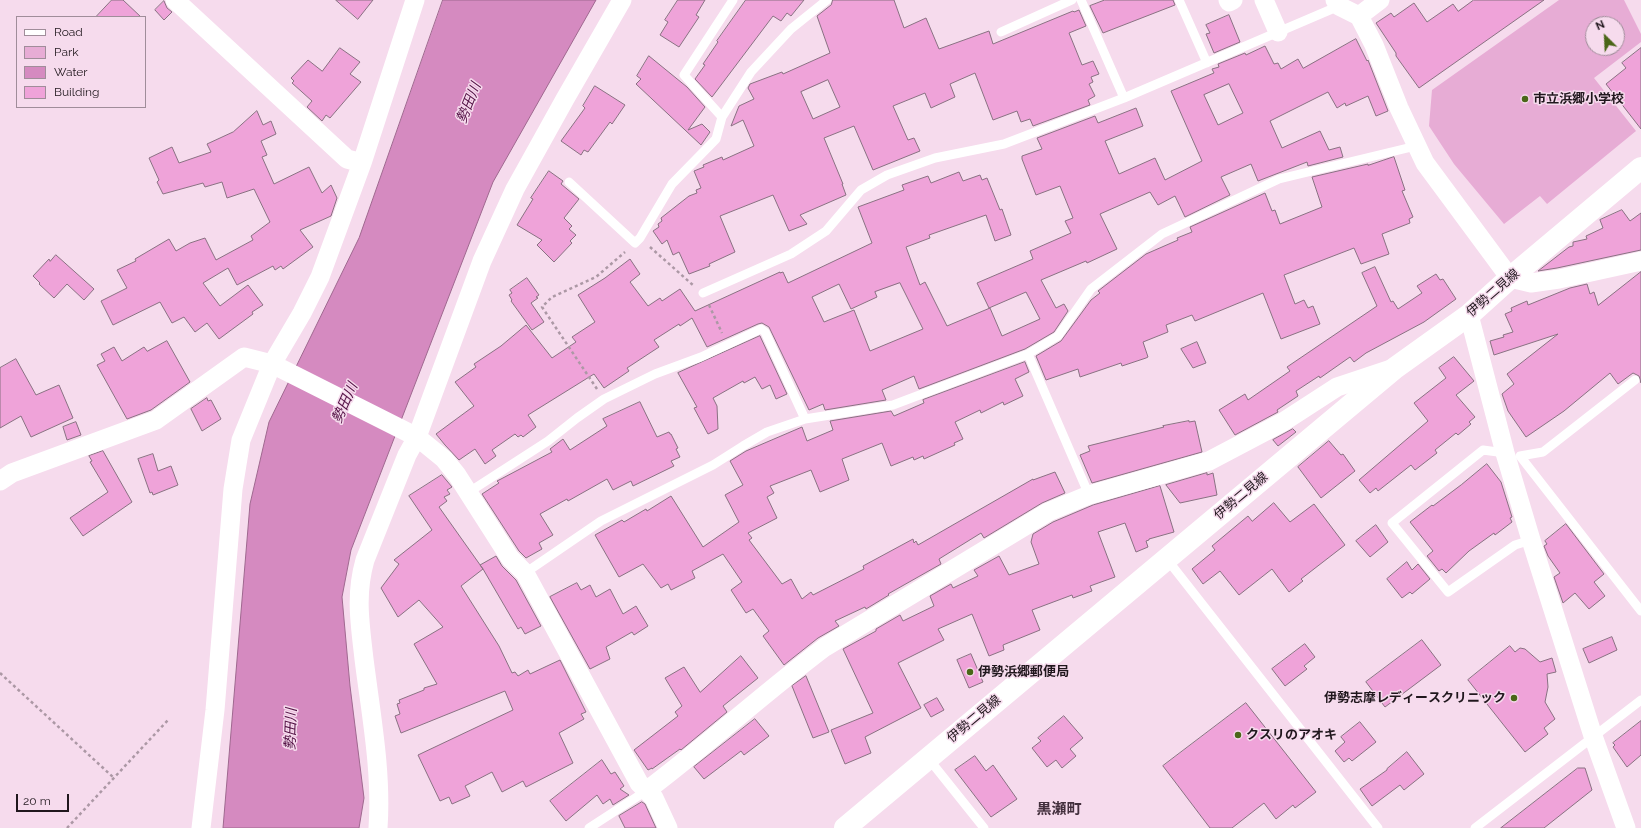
<!DOCTYPE html>
<html>
<head>
<meta charset="utf-8">
<style>
	body { margin:0 }
	#map { position:relative; width:1641px; height:828px; overflow:hidden; background:#f6dbed; font-family:Raleway,sans-serif }
	canvas { display:block }
	.legend { position:absolute; left:16px; top:16px; width:130px; height:92px; box-sizing:border-box; background:#f6dbed; border:1px solid #a08d9a; margin:0; padding:5px 7px; list-style:none; font-size:12px; color:#20171d }
	.legend li { display:flex; align-items:center; gap:8px; height:20px }
	.legend b { width:20px; border:1px solid #a08d9a }
	.north { position:absolute; left:1585px; top:16px; width:40px; height:40px; box-sizing:border-box; background:#f6dbed; border:1px solid #a08d9a; border-radius:50%; rotate:336deg; font-size:11px; font-weight:700; line-height:16px; text-align:center; color:#20171d }
	.north::after { content:''; display:block; margin:auto; width:14px; height:18px; background:#4a6618; clip-path:polygon(50% 0,100% 100%,50% 72%,0 100%) }
	.scale { position:absolute; left:16px; top:794px; width:53px; height:18px; box-sizing:border-box; border:2px solid #20171d; border-top:0; padding-left:5px; font-size:12px; line-height:14px; white-space:nowrap; color:#20171d; -webkit-text-stroke:3px #f6dbed; paint-order:stroke }
</style>
</head>
<body>
<div id="map">
<canvas width="1641" height="828"></canvas>
<ul class="legend">
<li><b style="height:5px;background:#fff"></b>Road</li>
<li><b style="height:11px;background:#e7acd5"></b>Park</li>
<li><b style="height:11px;background:#d58ac0"></b>Water</li>
<li><b style="height:11px;background:#efa3d9"></b>Building</li>
</ul>
<div class="north">N</div>
<div class="scale">20 m</div>
</div>
<script>
const ctx = document.querySelector('canvas').getContext('2d');
ctx.lineJoin = 'round';
function fill(path, color) { ctx.fillStyle = color; ctx.fill(path, 'evenodd'); }
function strokePath(path, color, width, dash) { ctx.strokeStyle = color; ctx.lineWidth = width; ctx.lineCap = dash ? 'butt' : 'round'; ctx.setLineDash(dash || []); ctx.stroke(path); }
function write(font, color, halo, rows, align = 'center') {
  ctx.font = font + ' Raleway,"Noto Sans JP",sans-serif'; ctx.lineWidth = 3; ctx.setLineDash([]); ctx.textBaseline = 'middle'; ctx.strokeStyle = halo; ctx.fillStyle = color; for (const [text, x, y, turn = 0] of rows) {
    ctx.save(); ctx.translate(x, y); ctx.rotate((+turn || 0) * Math.PI / 180); ctx.textAlign = isNaN(turn) ? turn : align; if (halo) ctx.strokeText(text, 0, 0); ctx.fillText(text, 0, 0); ctx.restore();
  }
}
const green = new Path2D(`
	M1559 0H1624L1641 34V42L1594 78 1636 131 1547 204 1540 196 1504 224 1454 164 1429 126 1432 90ZM1593 24H1617V48H1593Z`);
const water = new Path2D(`
	M443 0H596L493 182 351 550 342 597 350 686 364 798 359 828H223L250 504 269 422 359 238Z`);
const building = new Path2D(`
	M112 0H123L141 17H96Z
	M336 0H373L358 19Z
	M678 0H705L696 15 699 17 679 47 660 35 668 22 665 20Z
	M746 0H804L791 16 787 13 781 21 773 16 712 97 695 79 705 65 703 64 718 42 717 41Z
	M833 0H894L904 28 926 18 939 49 989 31 993 44 1073 11 1074 12 1079 10 1086 26 1069 33 1082 65 1093 61 1099 74 1091 77 1093 82 1089 84 1095 96 1088 100 1090 105 1033 126 1030 119 1021 122 1017 111 993 120 975 73 950 84 955 97 931 108 925 93 893 106 908 140 914 138 920 151 873 170 854 126 824 138 843 184H842L846 195 800 215 807 224 789 231 773 195 720 216 735 252 709 264 710 266 689 274 679 252 673 255 667 240 662 244 653 231 659 227 658 224 662 221 661 218 689 196 697 193 696 190 701 188 694 171 704 167 703 165 722 157 723 160 754 146 743 120 731 126 739 106 754 99 748 88 750 84 782 72 783 74 830 53 817 16 831 5ZM828 80 840 107 813 119 801 92Z
	M1105 0H1173L1175 5 1103 33 1090 6Z
	M1474 0H1544L1419 88 1396 56V53L1376 23 1391 13 1394 17 1414 3 1427 22 1453 4 1458 11Z
	M164 1 167 8 172 12 164 20 155 10Z
	M1229 15 1240 42 1214 53 1206 34 1210 33 1206 25Z
	M1356 39 1367 61 1368 60 1388 111 1376 116 1368 96 1346 106 1345 103 1337 108 1328 92 1270 121 1282 148 1320 131 1329 150 1340 147 1343 157 1308 166 1307 162 1258 181 1251 164 1221 177 1230 195 1185 217 1175 196 1158 205 1150 192 1100 214 1117 249 1087 263 1086 261 1041 280 1056 308 1064 304 1068 311 1054 332 1025 349 919 389 914 376 882 390 886 400 825 410 823 404 809 410 769 327 762 323 758 324 707 347 692 318 680 326 679 324 654 340 659 347 627 368 629 371 604 388 594 374 528 415 536 427 523 437 521 435 518 437 515 434 492 450 496 456 485 464 475 449 459 460 445 445 436 434 474 406 455 382 476 367 474 364 501 346 526 325 552 358 576 342 572 337 595 322 578 295 605 278 630 259 640 274 630 282 648 306 660 298 662 301 680 289 695 311 780 272V273L783 272 788 283 872 243 858 207 904 190 902 185 928 176 931 183 959 172 963 181 980 175 982 180 987 178 1000 210 1002 209 1011 235 995 241 986 215 929 235 930 238 906 247 920 285 925 282 947 326 990 308 1002 336 1040 319 1026 292 989 308 977 283 1033 259 1030 251 1071 233 1065 221 1073 218 1060 186 1036 195 1022 159V156L1042 149 1037 138 1095 116 1098 123 1136 108 1143 126 1105 141 1119 174 1155 158 1165 180 1202 161 1171 91 1214 73 1212 69 1219 67 1218 64 1245 53 1246 55 1265 46 1274 64 1278 63 1281 69 1298 59 1303 68ZM1229 84 1243 113 1218 125 1204 95ZM900 283 923 329 870 351 854 310 824 322 812 297 839 284 851 309 877 297 875 292Z
	M340 48 360 62 350 74 361 82 330 118 326 115 322 121 307 107 312 101 292 83 294 81 291 78 308 60 322 71Z
	M1641 48V129L1606 84 1626 68 1622 63Z
	M649 56 687 87 705 107 688 130 702 124 710 132 701 145 636 84 641 79 637 76Z
	M595 86 625 105 612 124 610 122 588 152 584 150 581 155 561 141 585 108 583 106Z
	M257 111 263 125 271 121 276 134 261 141 267 155 262 157 274 184 309 167 322 193 331 185 337 198 331 216 300 230 313 247 283 269 281 266 275 270 273 266 237 285 228 268 203 283 220 306 248 285 263 305 252 312 253 314 219 339 207 323 195 332 184 317 172 323 160 302 113 325 101 301 127 288 117 270 136 261 135 259 169 239 176 251 190 243 205 238 216 260 253 240 251 236 270 222 254 189 227 198 222 182 205 187 203 183 163 194 157 182 159 180 149 158 172 147 179 163 211 152 207 144 233 132Z
	M1394 157 1405 190 1402 191 1413 217 1409 219 1410 223 1382 234 1389 254 1361 264 1354 248 1284 275 1295 304 1304 300 1308 308 1313 306 1320 324 1281 339 1263 293 1195 321 1192 315 1166 325 1168 332 1143 342 1148 357 1146 358 1122 366 1121 363 1080 377 1078 369 1046 380 1036 356 1061 341 1091 300 1100 293 1098 291 1146 254 1178 240 1177 238 1192 232 1190 227 1265 193 1272 211 1275 210 1280 224 1322 207 1312 177 1368 164V165Z
	M549 171 563 181 561 184 579 199 564 218 572 226 569 229 576 235 570 241 572 243 554 262 537 245 542 240 517 225 533 199 531 198Z
	M1622 210 1630 221 1641 213V250L1557 268 1538 271 1569 247 1573 246V242L1587 239 1586 236 1603 228 1600 220Z
	M56 255 94 289 84 300 67 284 54 298 39 284 40 283 33 276 49 259 50 261Z
	M1375 267 1391 302 1393 301 1398 309 1422 293 1417 286 1436 274 1440 280 1443 279 1456 299 1424 322 1366 353 1354 362 1350 357 1320 378 1319 376 1296 391 1298 396 1277 410 1278 412 1235 435 1219 410 1245 394 1248 400 1290 371 1287 367 1377 306 1362 273Z
	M1641 272V383L1639 376 1633 373 1618 384 1610 373 1564 411 1526 437 1508 411 1502 394 1514 384 1507 374 1558 334 1494 355 1490 341 1504 337 1503 335 1513 332 1505 314 1512 311 1511 308 1527 301 1528 305 1570 288 1587 284 1590 294 1594 292 1598 305Z
	M527 278 539 295 536 297 538 298 531 303 544 322 532 330 511 301 512 300 509 295 512 293 510 290Z
	M760 336 787 394 776 399 770 385 762 389 755 377 744 383 743 381 713 398 717 406 718 429 708 434 694 408 697 407 678 373Z
	M167 341 190 382 151 410 127 419 97 365 105 361 101 354 114 347 122 361 144 347 147 351Z
	M1197 342 1206 363 1193 368 1181 349Z
	M1454 357 1474 381 1456 395 1475 417 1469 422 1471 424 1458 435 1456 433 1435 450 1437 453 1415 470 1411 465 1378 491 1376 488 1370 493 1359 480 1428 421 1414 403 1446 378 1439 368Z
	M16 359 36 395 59 385 73 418 31 437 21 416 0 428V368Z
	M1025 362 1029 372 1015 379 1023 396 1004 405 1003 402 981 413 980 410 955 422 963 439 954 443 955 445 924 459 923 456 914 460 913 457 891 466 882 443 842 459 849 480 820 492 811 470 770 486 774 493 767 497 777 518 748 533 752 538 749 540 782 584 791 579 802 599 811 592 813 595 864 569 863 566 913 539 914 543 916 541 918 545 1033 479V480L1055 472 1065 493 1042 503 984 538 981 533 939 559 941 564 888 594 889 595 866 609 865 607 835 621 839 626 818 638 784 665 763 636 769 631 753 609 746 613 731 590 742 582 723 554 692 571 695 578 671 590 668 584 661 588 643 564 619 577 595 535 622 520 624 522 646 509 647 511 671 496 703 547 739 522 725 495 743 485 730 461 746 451 802 427 807 441 833 430 830 421 891 411 894 416 924 403 923 400Z
	M207 398 208 401 211 400 221 419 202 431 191 409Z
	M640 402 657 437 669 432 670 434H671L678 448 676 449 680 457 671 461 674 466 633 486 631 481 613 490 607 479 568 501 567 499 540 514 553 535 539 543 542 549 526 558 519 551 482 494 499 483 497 481 501 479 552 452 550 449 563 439 570 450 607 426 603 419Z
	M1189 421V422L1195 421 1202 452 1092 483 1080 455 1090 451 1088 446 1164 427 1163 426Z
	M76 422 81 435 67 440 63 427Z
	M1293 429 1296 432 1278 446 1273 440Z
	M1329 441 1341 455 1343 454 1355 471 1321 498 1298 467Z
	M103 451 132 502 83 536 70 518 108 492 90 462 92 461 89 456Z
	M153 454 158 471 171 466 178 485 153 495 152 492 150 493 138 459Z
	M1487 464 1501 482 1512 517 1510 518 1512 522 1495 535 1494 533 1469 551 1446 573 1442 569 1439 571 1427 556 1433 551 1410 522 1432 505 1433 506 1461 485Z
	M1207 473V475L1213 473 1217 495 1180 503 1166 485Z
	M442 475 452 487 447 490 450 494 444 497 447 501 439 507 483 569 480 565 496 556 502 566 516 580 541 626 525 634 521 627 518 629 483 569 461 586 499 646 512 673 515 672 518 676 528 670 530 674 560 660 586 712 581 714 584 719 559 733 573 763 526 787 523 781 502 792 492 772 465 786 470 796 452 804 449 797 440 801 418 755 513 710 505 691 401 733 395 716 400 714 397 704 400 703 399 700 424 690V688L437 684 414 644 443 627 419 600 398 617 381 588 399 564 394 560 432 530 409 496Z
	M1160 486 1174 532 1149 539V540L1146 541 1148 547 1136 552 1125 523 1098 532 1115 577 1090 586 1092 591 1073 598 1072 595 1032 610 1040 630 1003 645 1004 650 989 656 972 614 938 629 944 640 898 663 921 708 865 737 871 753 845 764 831 730 873 713 843 649 876 631V629L900 615 903 621 934 606 930 596 951 584 953 588 978 576 974 570 999 556 1009 575 1039 564 1031 542 1033 534 1053 522 1093 505Z
	M1274 503 1290 522 1314 504 1345 545 1301 579 1303 581 1289 592 1272 569 1239 595 1220 571 1203 584 1192 569 1215 550 1212 546 1248 516 1252 521Z
	M1566 524 1604 574 1594 582 1605 596 1589 609 1575 593 1563 603 1554 577 1560 573 1548 556 1544 546 1547 544 1545 541Z
	M1376 525 1388 542 1370 557 1356 541Z
	M1407 562 1412 570 1418 564 1430 579 1412 594 1410 592 1402 598 1387 579Z
	M577 583 581 590 590 585 596 597 610 589 623 614 636 606 648 626 634 635 632 632 606 647 610 659 590 669 550 597Z
	M1612 637 1617 650 1589 663 1583 649Z
	M1422 640 1441 665 1385 707 1366 682Z
	M1305 644 1315 657 1304 666 1307 669 1285 686 1272 669Z
	M1510 646 1515 652 1520 648 1525 649 1540 662 1552 658 1556 672 1547 674 1548 687 1545 702 1555 719 1544 728 1548 734 1525 752 1468 680Z
	M971 654 983 682 969 688 957 660Z
	M741 656 758 678 723 706 727 712 681 750 680 749 652 769V768L648 770 634 750 678 716 675 712 682 706 665 678 684 667 700 692Z
	M806 676 829 732 813 738 792 686Z
	M937 698 944 710 931 717 924 705Z
	M1246 703 1316 792 1295 808 1293 805 1276 819 1264 803 1232 828H1210L1163 766Z
	M1064 716 1083 738 1070 749 1076 756 1062 768 1056 760 1047 767 1032 748 1041 741 1038 738Z
	M755 719 769 736 744 755 741 751 704 779 694 767Z
	M1641 721V755L1627 767 1613 747 1615 745 1613 743Z
	M1360 722 1376 742 1352 761 1349 758 1344 762 1335 751 1345 742 1341 737Z
	M1407 752 1424 774 1404 790 1400 785 1372 806 1360 789 1387 770V769Z
	M975 756 986 771 993 765 1017 799 991 817 955 770Z
	M602 760 611 774 615 772 624 786 620 789 629 795 613 805 610 799 603 804 597 795 566 821 550 801Z
	M1578 768H1585L1592 790 1544 828H1501Z
	M642 802 645 804 656 828H625L619 816Z`);
const path = new Path2D(`
	M650 247 694 286
	M709 305 722 333
	M597 389 542 307 552 297 596 277 625 252
	M0 673 114 778
	M67 828 169 719`);
const service = new Path2D(`
	M1081 0 1124 98
	M1179 0 1207 63
	M1001 32 1072 0
	M722 117 684 75 733 0
	M569 182 635 243 640 238 672 184 716 139 722 117 751 72 791 29 827 0
	M703 293 791 254 826 231 861 190 887 175 935 158 1004 144 1124 98 1339 6
	M1028 354 1089 495
	M1635 380 1543 452 1520 456 1641 611
	M1505 453 1483 450 1392 523 1448 592 1515 545 1531 540
	M469 492 548 441 577 418 604 399 655 374 701 357 761 329 765 332 805 419
	M1166 558 1378 828
	M525 573 601 521 713 465 743 446 767 432 805 419 893 405 1028 354 1058 336 1091 289 1162 234 1279 179 1416 146
	M928 758 984 828
	M589 828 646 791
	M1475 828 1641 700`);
const minor = new Path2D(`
	M175 0 347 159 362 163
	M1228 0 1229 2 1233 0
	M1264 0 1278 32
	M1335 0 1339 6 1359 16 1374 45 1399 108 1425 163 1510 278 1531 283 1559 279 1641 261
	M1359 16 1380 0
	M1469 315 1505 453 1531 540 1593 736 1626 828
	M0 481 12 473 156 420 244 357 272 364 417 437 444 459 457 475 510 558 525 573 639 783 654 798 668 828
	M646 791C707 745 764 693 825 647L1048 512 1089 495 1209 461 1283 422 1337 387 1391 369
	M201 828 215 710 233 489 241 440 272 364 302 313 320 277 362 163 415 0
	M378 828C382 772 371 715 364 659 360 623 355 595 365 560L407 455 417 437 482 261 515 189 565 99 622 0`);
const secondary = new Path2D(`
	M845 828 1395 368 1469 315 1510 278 1641 168`);
const markers = [
	[1525,99,4,"#4a6618"],
	[970,672,4,"#4a6618"],
	[1514,698,4,"#4a6618"],
	[1238,735,4,"#4a6618"]
];
const poiNames = [
	["市立浜郷小学校",1533,99],
	["伊勢浜郷郵便局",978,672],
	["伊勢志摩レディースクリニック",1506,698,"right"],
	["クスリのアオキ",1246,735]
];
const streetNames = [
	["伊勢二見線",1493,293,-41],
	["伊勢二見線",1241,496,-40],
	["伊勢二見線",974,719,-40]
];
const waterNames = [
	["勢田川",469,103,-68],
	["勢田川",345,403,-66],
	["勢田川",291,729,-88]
];
const quarterNames = [
	["黒瀬町",1059,809]
];
fill(green, '#e7acd5');
fill(water, '#d58ac0');
strokePath(water, '#9f688f', 1);
fill(building, '#efa3d9');
strokePath(building, '#897182', 1);
strokePath(path, '#ac98a5', 2.5, [3, 3]);
strokePath(service, '#fff', 9);
strokePath(minor, '#fff', 19);
strokePath(secondary, '#fff', 22);
for (const [x, y, r, color] of markers) { const dot = new Path2D(); dot.arc(x, y, r, 0, 2 * Math.PI); ctx.fillStyle = color; ctx.fill(dot); strokePath(dot, '#f6dbed', 1.5); }
write('bold 13px', '#20171d', '#f6dbed', poiNames, 'left');
write('13px', '#20171d', '#f6dbed', streetNames);
write('italic 14px', '#521044', '#f6dbed', waterNames);
write('bold 15px', '#432f3d', '#f6dbed', quarterNames);
</script>
</body>
</html>
